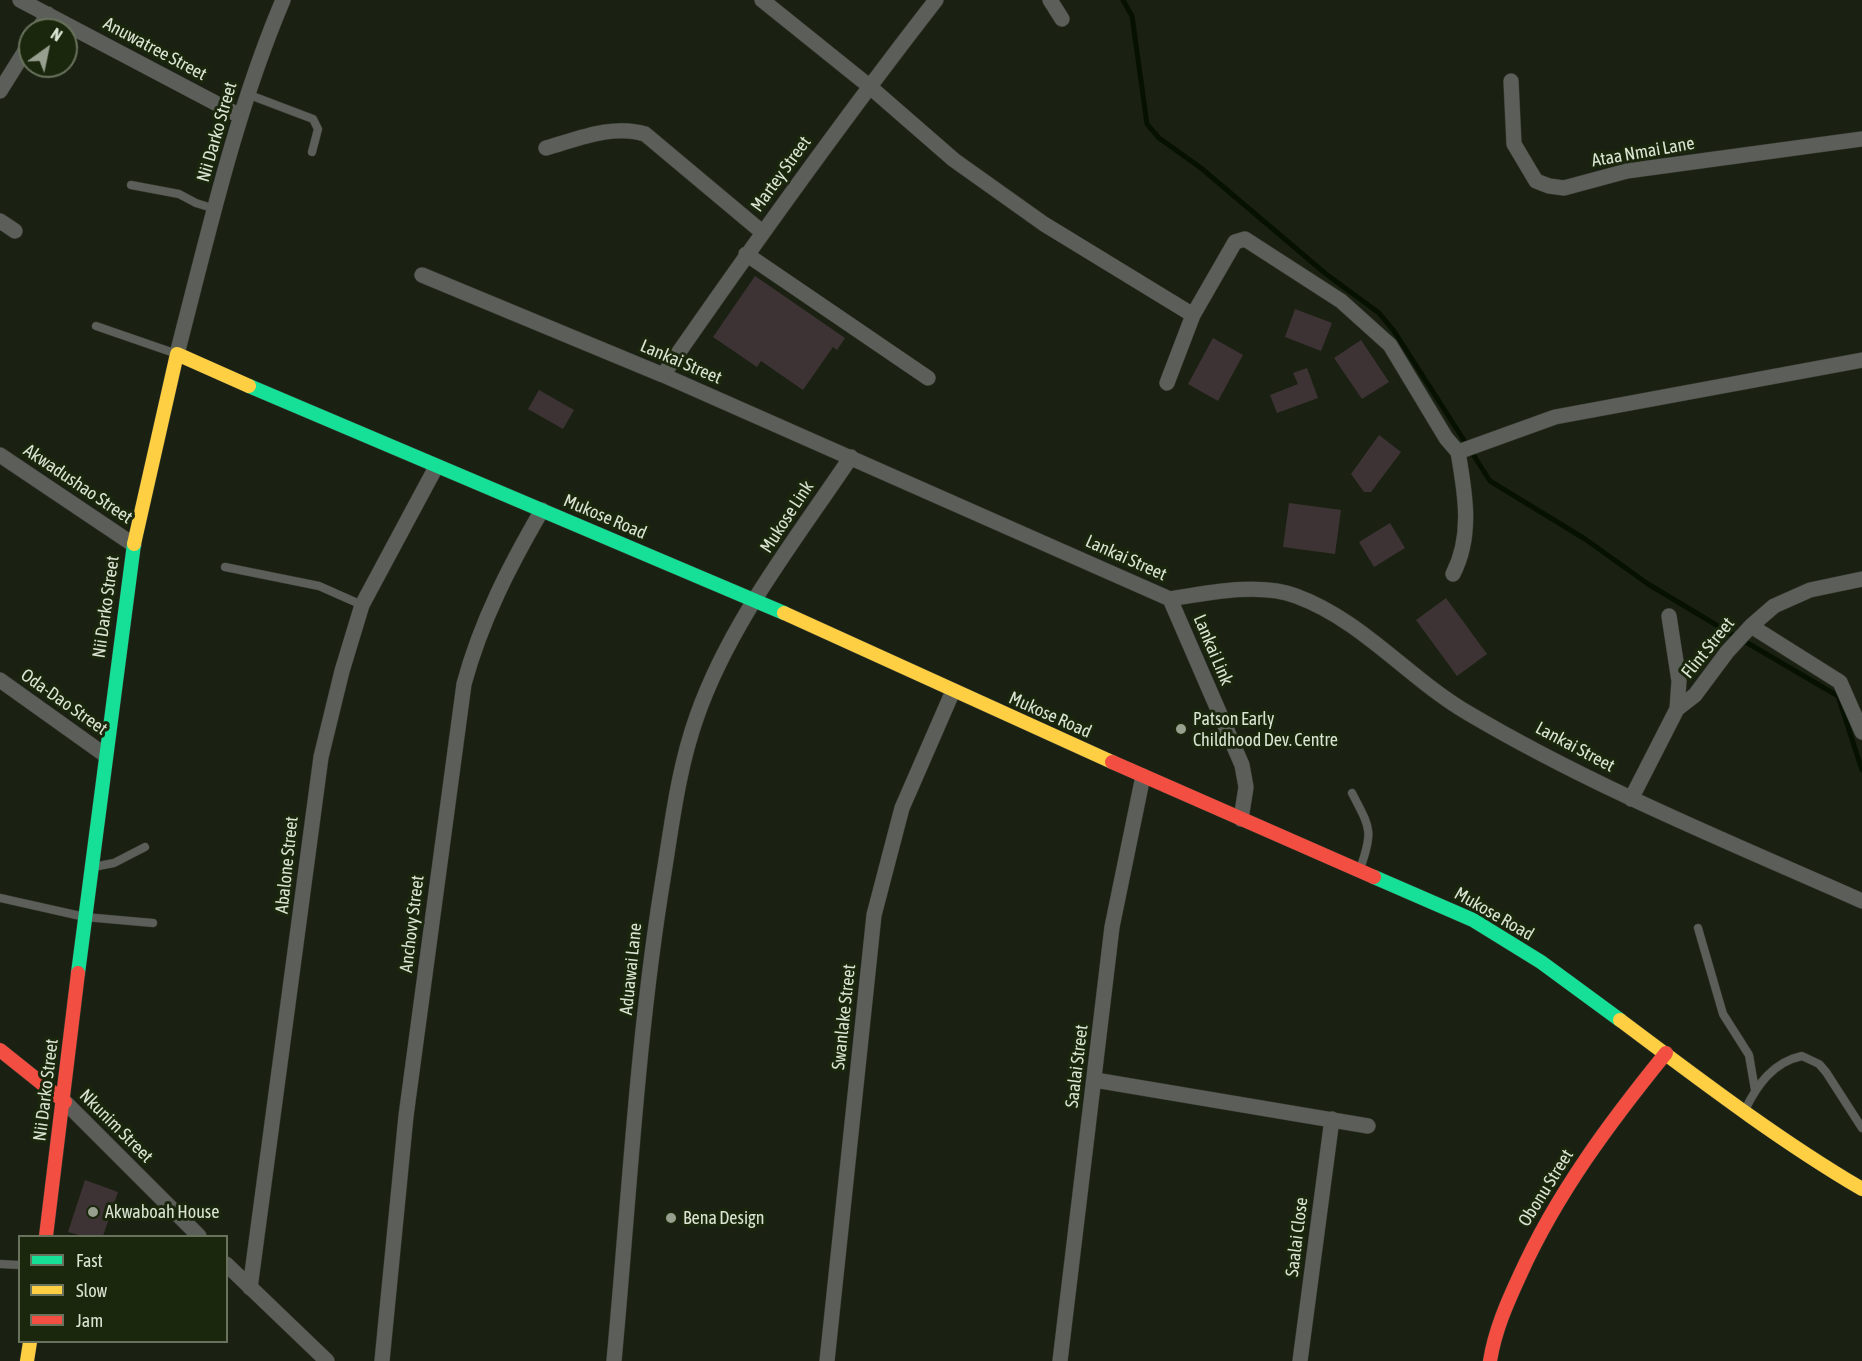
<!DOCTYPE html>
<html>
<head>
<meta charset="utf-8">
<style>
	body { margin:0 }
	#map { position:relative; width:1862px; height:1361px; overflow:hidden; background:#1a2112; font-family:"Asap Condensed",sans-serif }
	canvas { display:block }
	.legend { position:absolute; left:18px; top:1235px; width:210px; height:108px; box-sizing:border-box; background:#1b270c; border:2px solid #68725c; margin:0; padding:8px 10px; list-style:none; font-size:18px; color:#dbe3d3 }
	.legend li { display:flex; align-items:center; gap:12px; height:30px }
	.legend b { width:30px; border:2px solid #68725c }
	.north { position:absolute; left:18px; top:18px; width:60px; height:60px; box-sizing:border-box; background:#1b270c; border:2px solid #68725c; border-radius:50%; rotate:33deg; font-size:16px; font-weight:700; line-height:24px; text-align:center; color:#dbe3d3 }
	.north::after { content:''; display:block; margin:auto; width:21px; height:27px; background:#979f8f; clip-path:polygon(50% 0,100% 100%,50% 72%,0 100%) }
</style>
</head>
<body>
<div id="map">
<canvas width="1862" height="1361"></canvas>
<ul class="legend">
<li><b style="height:8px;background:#16e098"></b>Fast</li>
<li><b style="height:8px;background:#ffcf43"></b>Slow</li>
<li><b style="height:8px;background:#f24e42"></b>Jam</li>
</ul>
<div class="north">N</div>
</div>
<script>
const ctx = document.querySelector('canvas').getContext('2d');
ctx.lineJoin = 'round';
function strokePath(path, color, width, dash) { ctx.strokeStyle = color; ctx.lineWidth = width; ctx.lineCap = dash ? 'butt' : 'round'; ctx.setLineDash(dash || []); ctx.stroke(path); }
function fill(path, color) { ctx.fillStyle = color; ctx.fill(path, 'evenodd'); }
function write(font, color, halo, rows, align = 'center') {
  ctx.font = font + ' "Asap Condensed",sans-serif'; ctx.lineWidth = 6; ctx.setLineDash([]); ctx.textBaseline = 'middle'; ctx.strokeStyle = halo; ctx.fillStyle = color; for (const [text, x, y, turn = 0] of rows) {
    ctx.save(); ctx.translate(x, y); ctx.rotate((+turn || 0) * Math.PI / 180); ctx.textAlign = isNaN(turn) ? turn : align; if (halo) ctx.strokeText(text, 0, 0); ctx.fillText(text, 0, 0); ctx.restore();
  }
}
const stream = new Path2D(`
	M1123 0 1132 16 1147 124 1159 138 1201 168 1326 274 1379 313 1394 331 1490 481 1585 539 1648 584 1733 635
	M1744 641 1838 696 1862 770`);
const building = new Path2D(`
	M755 276 845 338 837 350 833 347 803 390 761 361 757 367 713 337Z
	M1295 309 1332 323 1321 351 1285 337Z
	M1213 338 1243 355 1218 401 1188 384Z
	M1361 340 1389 382 1362 399 1334 358Z
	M1307 368 1318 398 1277 413 1270 395 1298 384 1293 373Z
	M539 390 574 410 563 429 528 409Z
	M1379 435 1401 452 1371 492H1364L1351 474Z
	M1289 503 1341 510 1335 554 1283 547Z
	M1390 523 1405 548 1374 567 1359 542Z
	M1446 598 1487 654 1457 676 1416 620Z
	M85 1180 118 1192 103 1236H82L68 1232Z`);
const lane = new Path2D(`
	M247 94 313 119 318 129 312 152
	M131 185 179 194 196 203 215 209
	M96 326 177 354
	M225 567 319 586 362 605
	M1352 793C1370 828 1374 830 1360 869
	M93 867 114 863 145 847
	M0 898 85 917 153 923
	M1698 928 1723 1014 1749 1055 1755 1090
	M1745 1110C1757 1085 1773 1062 1802 1056L1819 1064 1826 1072 1862 1128
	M0 1264 20 1265`);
const street = new Path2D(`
	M20 0 240 116
	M762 0 869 86 954 160 1044 224 1193 315
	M1050 0 1062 19
	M38 30 48 14
	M1511 81 1514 144 1536 181 1549 186 1564 188 1627 171 1862 139
	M0 91 30 43
	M546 148C578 139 613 124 645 134L762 232
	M0 221 15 231
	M746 254 928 378
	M422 275 663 375 1170 599C1207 593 1260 582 1296 596 1362 620 1408 678 1468 713 1593 787 1729 842 1862 901
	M177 354C208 235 235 113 283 0
	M663 375C751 248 841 122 936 0
	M1167 383 1193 315 1235 242 1245 239 1341 301 1390 345 1446 438 1458 452 1555 417 1862 360
	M0 455 134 545
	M1453 574C1473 535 1465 493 1458 452
	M1170 599 1242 765 1246 787 1241 819
	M1669 616 1679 681 1677 709
	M1751 626 1840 682 1862 732
	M0 680 105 755
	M1631 799 1677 709 1695 695 1727 652 1751 626 1774 606 1810 590 1862 579
	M1095 1080 1368 1126
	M65 1102 199 1236
	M226 1264 327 1361
	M250 1288 321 757 342 671 362 605 436 467
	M382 1361 406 1116 464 684C481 621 510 565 542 510
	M614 1361C629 1201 637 1038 663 879 672 824 678 769 697 716 730 622 796 539 851 457
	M827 1361 874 915 902 808 953 691
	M1060 1361 1112 927 1143 776
	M1300 1361 1332 1119`);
const fast = new Path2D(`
	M249 386 784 613
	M1374 877 1473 920 1541 962 1620 1020
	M78 973 134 544`);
const slow = new Path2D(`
	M134 544 177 354 249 386
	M784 613 1112 762
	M1620 1020C1699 1079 1777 1139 1862 1189
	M27 1361 30 1342`);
const jam = new Path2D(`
	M1112 762 1374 877
	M0 1050 65 1102
	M46 1236 78 973
	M1490 1361C1495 1330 1507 1303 1520 1275 1557 1193 1610 1122 1666 1053`);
const markers = [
	[1181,729,6,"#979f8f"],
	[93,1212,6,"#979f8f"],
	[671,1218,6,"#979f8f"]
];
const streetNames = [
	["Anuwatree Street",155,49,28],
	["Nii Darko Street",217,132,-74],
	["Ataa Nmai Lane",1643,152,-10],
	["Martey Street",781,174,-54],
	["Lankai Street",681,362,23],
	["Akwadushao Street",78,484,34],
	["Mukose Road",605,517,23],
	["Mukose Link",787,517,-57],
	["Lankai Street",1126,558,24],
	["Nii Darko Street",106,607,-82],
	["Flint Street",1708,648,-51],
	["Lankai Link",1213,650,67],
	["Oda-Dao Street",64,702,35],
	["Mukose Road",1050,715,24],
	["Lankai Street",1575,747,28],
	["Abalone Street",287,865,-84],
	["Mukose Road",1494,914,30],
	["Anchovy Street",412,924,-83],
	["Aduawai Lane",631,969,-84],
	["Swanlake Street",844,1017,-84],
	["Saalai Street",1077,1066,-83],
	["Nii Darko Street",46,1090,-83],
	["Nkunim Street",116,1126,45],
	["Obonu Street",1546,1188,-58],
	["Saalai Close",1297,1237,-83]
];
const poiNames = [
	["Patson Early",1193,719],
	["Childhood Dev. Centre",1193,740],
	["Akwaboah House",105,1212],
	["Bena Design",683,1218]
];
strokePath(stream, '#071102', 5);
fill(building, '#3e3334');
strokePath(lane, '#353a2f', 9);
strokePath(street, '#353a2f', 16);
strokePath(fast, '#353a2f', 15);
strokePath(slow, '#353a2f', 15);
strokePath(jam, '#353a2f', 15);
strokePath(lane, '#5b5e59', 8);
strokePath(street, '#5b5e59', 15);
strokePath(fast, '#16e098', 14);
strokePath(slow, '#ffcf43', 14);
strokePath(jam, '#f24e42', 14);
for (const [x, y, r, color] of markers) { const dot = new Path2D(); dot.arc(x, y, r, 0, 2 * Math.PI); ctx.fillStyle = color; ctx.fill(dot); strokePath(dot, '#1b270c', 2); }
write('18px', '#dbe3d3', '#1b270c', streetNames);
write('18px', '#dbe3d3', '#1b270c', poiNames, 'left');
</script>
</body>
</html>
